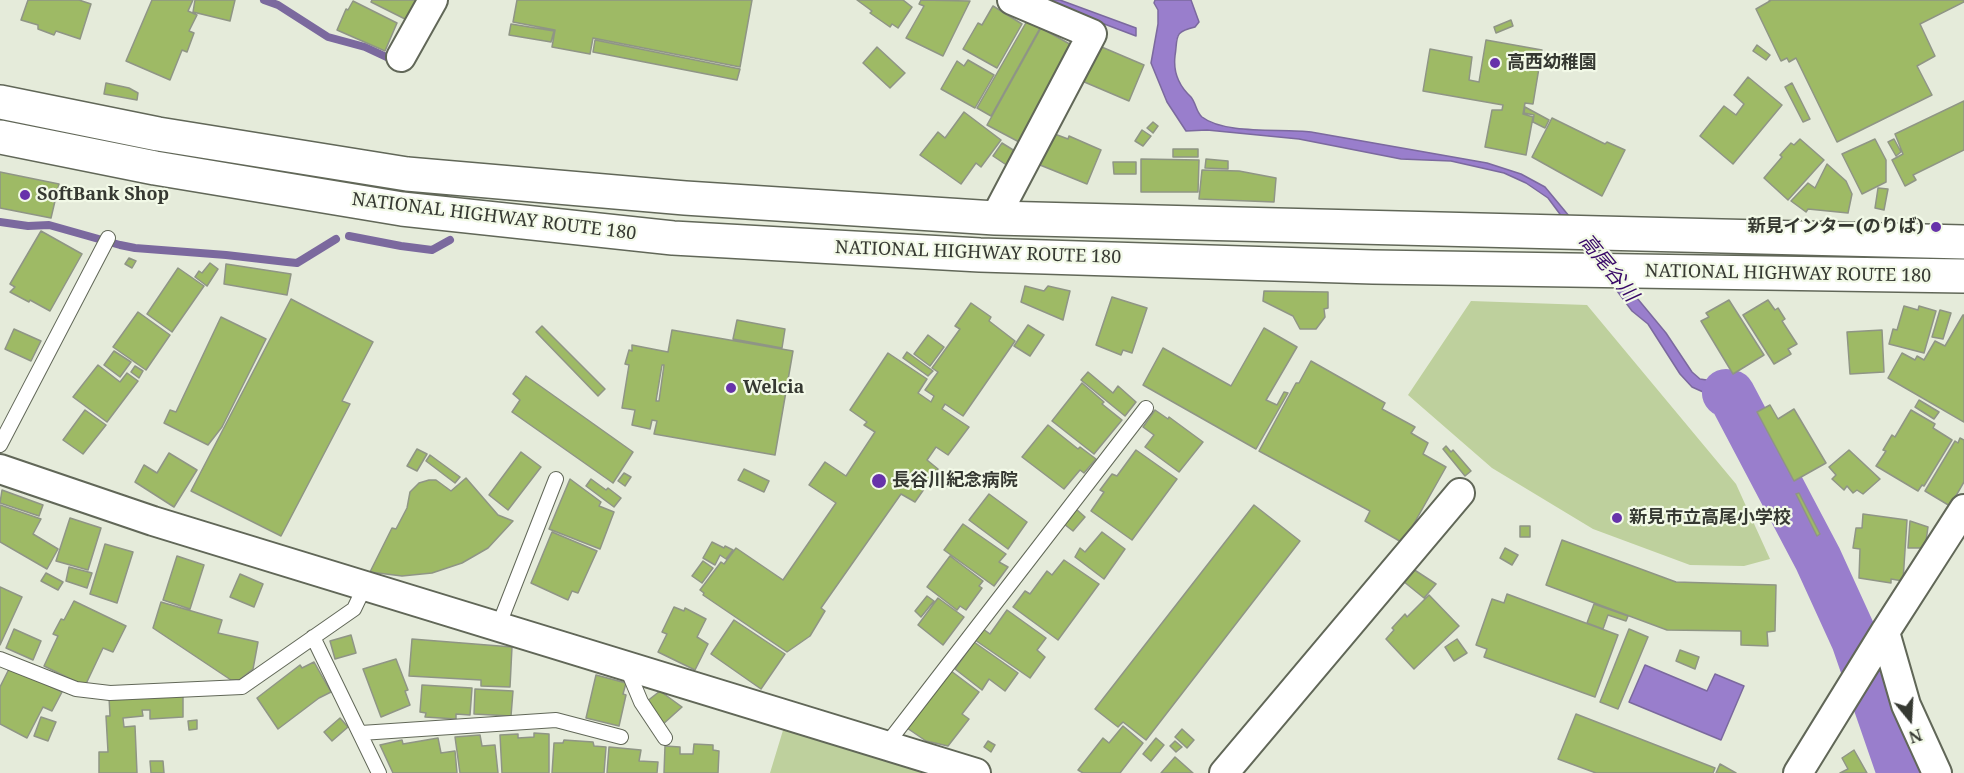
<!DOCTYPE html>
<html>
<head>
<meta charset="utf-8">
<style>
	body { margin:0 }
	#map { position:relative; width:1964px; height:773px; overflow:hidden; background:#e5ebda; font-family:"Noto Serif",serif }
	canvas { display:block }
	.north { position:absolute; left:1880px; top:689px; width:60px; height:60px; -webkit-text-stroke:4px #f2f9e7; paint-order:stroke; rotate:162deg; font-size:16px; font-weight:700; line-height:24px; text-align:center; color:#363932 }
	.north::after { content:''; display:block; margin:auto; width:21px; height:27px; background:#363932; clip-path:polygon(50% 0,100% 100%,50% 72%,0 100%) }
</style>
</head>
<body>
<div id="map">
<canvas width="1964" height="773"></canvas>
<div class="north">N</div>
</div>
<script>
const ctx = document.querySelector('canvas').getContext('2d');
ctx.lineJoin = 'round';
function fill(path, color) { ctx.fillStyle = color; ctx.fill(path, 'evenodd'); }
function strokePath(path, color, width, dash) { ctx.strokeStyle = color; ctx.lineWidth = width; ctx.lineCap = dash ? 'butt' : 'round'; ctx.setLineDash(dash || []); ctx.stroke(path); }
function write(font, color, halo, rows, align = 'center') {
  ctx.font = font + ' "Noto Serif","Noto Sans JP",serif'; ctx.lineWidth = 4.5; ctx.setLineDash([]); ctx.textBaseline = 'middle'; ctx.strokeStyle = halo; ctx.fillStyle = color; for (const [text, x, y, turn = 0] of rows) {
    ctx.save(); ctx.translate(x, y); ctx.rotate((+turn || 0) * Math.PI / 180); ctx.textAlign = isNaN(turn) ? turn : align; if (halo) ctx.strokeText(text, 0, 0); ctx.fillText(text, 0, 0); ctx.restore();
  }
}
const green = new Path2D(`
	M1471 301 1587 305 1736 484 1770 559 1744 566 1690 565 1593 529 1492 468 1408 395Z
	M784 727 932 773H770Z`);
const water = new Path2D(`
	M1041 0H1060L1136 28V36Z
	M1155 0H1191L1199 22 1195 27C1173 32 1178 37 1175 56 1173 73 1179 86 1191 97 1196 103 1196 112 1202 117 1225 135 1283 128 1311 132L1487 163 1521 174 1545 187 1666 333 1692 372 1700 379 1733 384 1765 442 1751 456 1729 408 1721 400 1692 387 1680 374 1648 324 1632 311 1548 198 1526 183 1504 173 1451 161 1401 159 1299 139 1207 130 1186 131 1167 102 1151 63 1158 24V10L1154 3Z
	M1645 665 1707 691 1715 674 1744 686 1721 740 1629 702Z`);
const stream = new Path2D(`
	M264 0 278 5 328 37 365 47 395 61
	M0 222 28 226 49 225 120 245 135 248 226 255 287 262 297 263 336 239
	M349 236 401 246 432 250 450 240`);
const river = new Path2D(`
	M1726 393 1731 394 1818 559 1855 640 1901 773`);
const building = new Path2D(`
	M28 0H79L91 4 80 39 56 31 54 35 38 29V25L21 20Z
	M152 0H193L188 11 197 15 189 31 194 33 187 52 182 50 170 80 126 61Z
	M195 0H235L230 21 193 12Z
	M372 0H416L407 20 371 2Z
	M517 0H752L740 67 593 38 590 54 552 47 555 30 513 22Z
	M857 0H903L912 7 898 28 892 24 890 27 870 13 872 11Z
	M921 0 970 1 943 56 906 38 924 6 919 4Z
	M1769 0H1964V2L1920 24 1935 56 1917 66 1932 95 1837 142 1796 58 1789 62 1787 58 1781 61 1756 9 1770 1Z
	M353 1 397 23 385 51 337 30 346 9 348 10Z
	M993 6 1022 24 997 68 963 49 978 23 982 25Z
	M1511 20 1513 26 1496 33 1494 27Z
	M1027 21 1040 28 991 116 977 108Z
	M511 24 554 31 551 42 509 35Z
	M1041 28 1075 47 1021 143 987 125Z
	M595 40 740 69 737 80 593 52Z
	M1486 40 1542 50 1533 104 1525 103 1523 114 1533 117 1526 155 1485 147 1492 110H1502L1503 105 1423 91 1430 49 1472 57 1469 80 1479 82Z
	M1097 45 1144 65 1129 101 1082 81Z
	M1757 45 1770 55 1766 60 1753 51Z
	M877 47 905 73 890 88 863 63Z
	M968 60 994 75 975 108 941 89 957 61 964 66Z
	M1748 77 1782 105 1733 164 1700 136 1724 106 1736 115 1744 104 1734 95Z
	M106 83 129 88 138 93 137 100 104 94Z
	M1792 83 1810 119 1803 122 1785 87Z
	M1964 101V150L1913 175 1916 180 1905 186 1892 160 1903 154 1895 134Z
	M1525 107 1549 120 1545 128 1533 122 1534 115 1524 113Z
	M964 112 1001 140 981 167 976 163 961 184 920 155 938 132 945 138Z
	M1552 118 1605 144 1607 142 1625 150 1602 196 1532 157Z
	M1153 122 1158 126 1153 133 1147 128Z
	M1142 130 1151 136 1143 146 1135 141Z
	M1052 133 1068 139 1069 136 1101 150 1087 184 1040 165Z
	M1800 139 1824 160 1788 200 1764 178 1782 157 1780 155 1791 143 1794 145Z
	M1875 139 1886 160V182L1862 194 1842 154Z
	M1894 139 1901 152 1896 156 1888 142Z
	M1002 143 1018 153 1008 166 993 156Z
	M1173 149H1198V157H1173Z
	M1141 159 1199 160 1198 192H1141Z
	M1206 159 1228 161V169L1205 168Z
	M1113 162H1136V174H1114Z
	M1827 164 1846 181 1852 194 1848 213 1808 209 1806 212 1791 201 1808 183 1815 188Z
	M1202 170 1239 171 1276 178 1274 202 1199 199Z
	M0 172 59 184 51 218 0 208Z
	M1878 188 1888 189 1884 210 1875 208Z
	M41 231 82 254 50 311 30 300 29 302 10 292 15 287 10 284Z
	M129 258 136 261 132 268 125 264Z
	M210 263 218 269 207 286 195 277 199 271 202 273Z
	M226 264 291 274 287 295 224 284Z
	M178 268 204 286 172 332 147 314Z
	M1025 286 1044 291 1048 286 1070 291 1063 320 1021 302Z
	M1264 291 1328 292V308L1324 309 1325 317 1316 329H1300L1293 316 1263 301Z
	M1112 297 1147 308 1132 353 1123 350 1121 355 1096 345Z
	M291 299 373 342 342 401 350 404 281 536 191 491Z
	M1729 300 1764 355 1733 374 1701 321 1709 317 1706 313Z
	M1768 300 1775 310 1778 308 1785 319 1782 321 1797 344 1788 349 1791 354 1774 364 1743 315Z
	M971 303 991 317 989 321 1015 341 963 416 945 404 942 409 969 427 948 455 936 447 927 460 938 469 915 502 901 494 821 608 825 611 810 636 787 652 703 595 704 593 700 590 721 562 724 564 736 548 783 580 836 503 809 485 825 462 846 476 875 432 864 425 867 422 850 410 888 353 927 379 918 393 931 402 934 396 925 390 938 372 932 368 960 329 955 326Z
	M1904 306 1918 310 1919 306 1936 311 1924 353 1889 344 1893 329 1897 330Z
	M1940 310 1951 313 1943 339 1932 337Z
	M138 312 170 335 146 370 113 347Z
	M1963 315H1964V422L1888 378 1902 353 1915 360 1917 356 1924 360 1935 341 1945 346Z
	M221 317 266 339 222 427 208 445 164 423 170 410 176 412Z
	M737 320 785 329 782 348 733 339Z
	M1028 325 1044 335 1030 356 1014 346Z
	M542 326 605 389 598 396 536 332Z
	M1264 328 1297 347 1266 400 1277 405 1284 392 1288 393 1256 449 1143 385 1163 348 1231 386Z
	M14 329 41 341 31 361 5 349Z
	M672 330 793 351 775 455 654 434 657 421 652 420 650 429 632 425 635 410 622 408 629 365 625 364 629 350 632 351V345L668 352ZM662 365H664L659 401H656Z
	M1882 330 1884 372 1850 374 1847 332Z
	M928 335 944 347 930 366 914 354Z
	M114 351 131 362 120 377 104 365Z
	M907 352 933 371 928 376 903 358Z
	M1311 361 1385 403 1382 409 1415 427 1411 433 1428 443 1423 454 1446 467 1403 543 1365 521 1370 511 1259 451 1296 383H1299Z
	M98 365 120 382 127 373 138 381 107 422 73 397Z
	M135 366 143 371 139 378 131 372Z
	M1088 372 1113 393 1118 386 1136 402 1125 416 1081 380Z
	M526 376 633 452 613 483 512 412 520 400 513 394Z
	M1082 383 1104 402 1102 404 1122 420 1094 454 1052 421Z
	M1919 400 1939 412 1934 419 1915 407Z
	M1770 405 1778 419 1794 409 1826 463 1794 481 1757 412Z
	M85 410 106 425 83 454 63 440Z
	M1155 410 1168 419 1169 417 1203 442 1179 472 1145 447 1154 435 1143 427Z
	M1911 410 1935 424 1933 428 1952 440 1924 486 1922 485 1918 491 1876 466 1886 451 1883 450 1892 435 1895 437Z
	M1048 425 1078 449 1080 447 1096 459 1084 473 1080 470 1064 489 1022 457Z
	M1960 438 1964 440V482L1950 506 1925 491 1955 441 1958 443Z
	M1446 446 1451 452 1453 450 1471 471 1465 476 1443 449Z
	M417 449 427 454 417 471 407 466Z
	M1136 450 1177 479 1132 540 1091 511 1104 492 1100 490 1112 474 1117 476Z
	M1849 450 1880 479 1863 494 1857 490 1853 493 1847 486 1844 490 1832 479 1836 475 1829 467Z
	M521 452 541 467 508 510 489 495Z
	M169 453 197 470 174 507 135 482 144 465 157 473Z
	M430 455 460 477 455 483 426 461Z
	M744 469 769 481 764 492 738 480Z
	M624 473 631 477 625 486 618 481Z
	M466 478 498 515 513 521 488 548 462 563 432 573 402 576 370 572 392 528 396 529 407 508 410 492 419 483 429 480H436L451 491Z
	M570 479 601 502 599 506 614 512 600 549 549 529Z
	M591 479 606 490 608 488 621 498 614 507 586 486Z
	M2 490 43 505 39 516 0 503Z
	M1799 493 1820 534 1817 536 1796 494Z
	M989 494 1027 522 1008 549 969 520Z
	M0 505 41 519 33 534 58 549 47 569 0 542Z
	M1254 505 1300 541 1146 740 1123 722 1118 727 1095 709Z
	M1076 509 1085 517 1073 531 1064 524Z
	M1863 514 1907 520 1903 581 1891 579V583L1859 578 1860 549 1853 548 1856 528H1862Z
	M70 518 101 528 88 570 56 561Z
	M1910 521 1928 527 1925 548H1908Z
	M963 524 1006 554 999 562 1008 567 994 586 944 550Z
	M1520 526H1530V537H1520Z
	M552 532 597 551 578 593 572 591 568 600 531 583Z
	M1102 532 1125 549 1104 579 1075 557 1080 548 1085 552Z
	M1562 540 1676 582 1776 585 1775 631 1767 632 1768 646 1741 645V631L1667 630 1546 585Z
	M712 542 724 548 725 546 733 550 726 559 720 555 715 565 703 558Z
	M105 544 133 552 117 603 90 594Z
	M1505 548 1518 555 1512 565 1500 558Z
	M177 556 204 565 190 609 163 600Z
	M950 556 983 581 979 586 982 588 966 610 960 606 957 610 927 587Z
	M1064 560 1099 584 1058 640 1013 607 1025 591 1030 594 1047 571 1052 575Z
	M703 561 713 568 702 583 692 576Z
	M69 567 92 573 87 588 66 581Z
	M1413 569 1436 584 1424 598 1403 581Z
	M46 573 63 582 58 590 41 581Z
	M240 574 263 584 254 607 230 597Z
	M0 587 22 597 0 645Z
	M1507 594 1618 635 1595 697 1484 657 1487 649 1476 645 1492 599 1504 603Z
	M1429 595 1459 626 1414 669 1386 639 1394 630 1392 628 1405 614 1407 617Z
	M927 596 934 601 921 617 915 611Z
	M938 598 964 617 943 645 918 625Z
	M74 601 126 626 113 652 103 648 85 686 44 666 58 636 53 634 61 619 64 620Z
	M161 602 222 620 218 633 258 642 253 669 239 680H231L153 628Z
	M1594 604 1628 616 1626 621 1608 615 1603 629 1587 623Z
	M674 607 684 611 685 608 706 619 697 637 708 644 695 670 658 652 667 634 662 632Z
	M1007 610 1046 638 1037 650 1045 657 1030 678 975 640 983 629 990 634Z
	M734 620 785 654 761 689 711 654Z
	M14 629 41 641 33 660 6 648Z
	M1629 629 1648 637 1618 709 1600 702Z
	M351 635 356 653 335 659 330 641Z
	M412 639 512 647 510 687 481 686V680L409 676Z
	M1457 639 1467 653 1454 661 1445 647Z
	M974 642 1018 673 1005 691 989 679 982 690 955 669Z
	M1680 650 1699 657 1695 669 1676 661Z
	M396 659 408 690 405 691 410 705 381 717 363 669Z
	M314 662 331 692 319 698 278 729 257 698 300 665 302 668Z
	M10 667 62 692 52 711 43 707 27 738 0 724V687Z
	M951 671 979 692 962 714 969 719 948 746 926 741 907 728Z
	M596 675 626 683 623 694 626 695 619 726 586 718Z
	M422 685 472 688 470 715 456 714V719L425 717 426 713 420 712Z
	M475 689 513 691 511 716 474 714Z
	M660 691 682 707 662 725 646 702Z
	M183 695V717L150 719V710H142L143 716 123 718 124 727 135 726 137 773H99V752H108L106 716H110L109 697Z
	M1576 714 1715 768 1713 773H1596L1558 759Z
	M41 717 56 722 48 741 34 736Z
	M340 718 348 727 332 741 324 732Z
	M197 720V729L189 730 188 721Z
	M1123 726 1143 743 1120 773H1083L1078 770 1103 738 1109 743Z
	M1182 729 1194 740 1187 748 1175 737Z
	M534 733 549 734V773H502L500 735 518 734V738L534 737Z
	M480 735 482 746 495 745 498 773H460L455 737Z
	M438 738 441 753 455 751 457 773H393L380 745 402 740 403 744Z
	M1156 738 1164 745 1151 761 1143 754Z
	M564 740 593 742 594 746 606 747 604 773H552L554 743H563Z
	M988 741 995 745 991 752 984 747Z
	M1175 741 1182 747 1176 752 1170 746Z
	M694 744 713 745V750L719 751 718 773H664L665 746 680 747V754H693Z
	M609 747 641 750 639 761 658 762 657 773H607Z
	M1854 750 1867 773H1840L1848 769 1842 758Z
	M1175 757 1193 773H1161Z
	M150 761H163L164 773H151Z
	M1720 764 1736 773H1716Z`);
const lane = new Path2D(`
	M0 445 108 238
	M498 627 556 479
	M313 637 379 773
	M0 659 76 689 110 693 242 687 354 609 365 586
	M626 666 641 702 665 738
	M361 733 556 720 621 737
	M886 745 1146 408`);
const street = new Path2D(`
	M401 57 433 0
	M995 218 1092 34 1012 0
	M0 469 153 521 976 773
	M1885 632 1906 705 1937 773
	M1224 773 1460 493
	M1798 773 1885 632 1964 509`);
const highway = new Path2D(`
	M0 102 158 134 407 174 685 198 995 218 1964 242
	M0 137 155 168 402 209 673 238 980 255 1373 267 1964 276`);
const markers = [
	[1495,63,6,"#6733aa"],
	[25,195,6,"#6733aa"],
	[1936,227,6,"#6733aa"],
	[731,388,6,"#6733aa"],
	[879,481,8,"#6733aa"],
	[1617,518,6,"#6733aa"]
];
const poiNames = [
	["高西幼稚園",1507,63],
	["SoftBank Shop",37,195],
	["新見インター(のりば)",1924,227,"right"],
	["Welcia",743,388],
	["長谷川紀念病院",892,481],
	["新見市立高尾小学校",1629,518]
];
const streetNames = [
	["NATIONAL HIGHWAY ROUTE 180",494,217,7],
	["NATIONAL HIGHWAY ROUTE 180",978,253,2],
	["NATIONAL HIGHWAY ROUTE 180",1788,274,1]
];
const waterNames = [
	["高尾谷川",1608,268,51]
];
fill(green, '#bed09d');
fill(water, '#997ecc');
strokePath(water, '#7b699e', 1.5);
strokePath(stream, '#7b699e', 8);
strokePath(river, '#997ecc', 48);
fill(building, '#9eba65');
strokePath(building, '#8f9585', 1.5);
strokePath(lane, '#616758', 16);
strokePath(street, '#616758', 32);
strokePath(highway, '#616758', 36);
strokePath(lane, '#fff', 14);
strokePath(street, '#fff', 28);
strokePath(highway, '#fff', 33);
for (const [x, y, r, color] of markers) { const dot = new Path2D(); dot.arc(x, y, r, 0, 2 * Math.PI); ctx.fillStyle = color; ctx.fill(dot); strokePath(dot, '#f2f9e7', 2); }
write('bold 18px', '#363932', '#f2f9e7', poiNames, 'left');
write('18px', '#363932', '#f2f9e7', streetNames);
write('italic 20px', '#370766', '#f2f9e7', waterNames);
</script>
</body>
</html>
